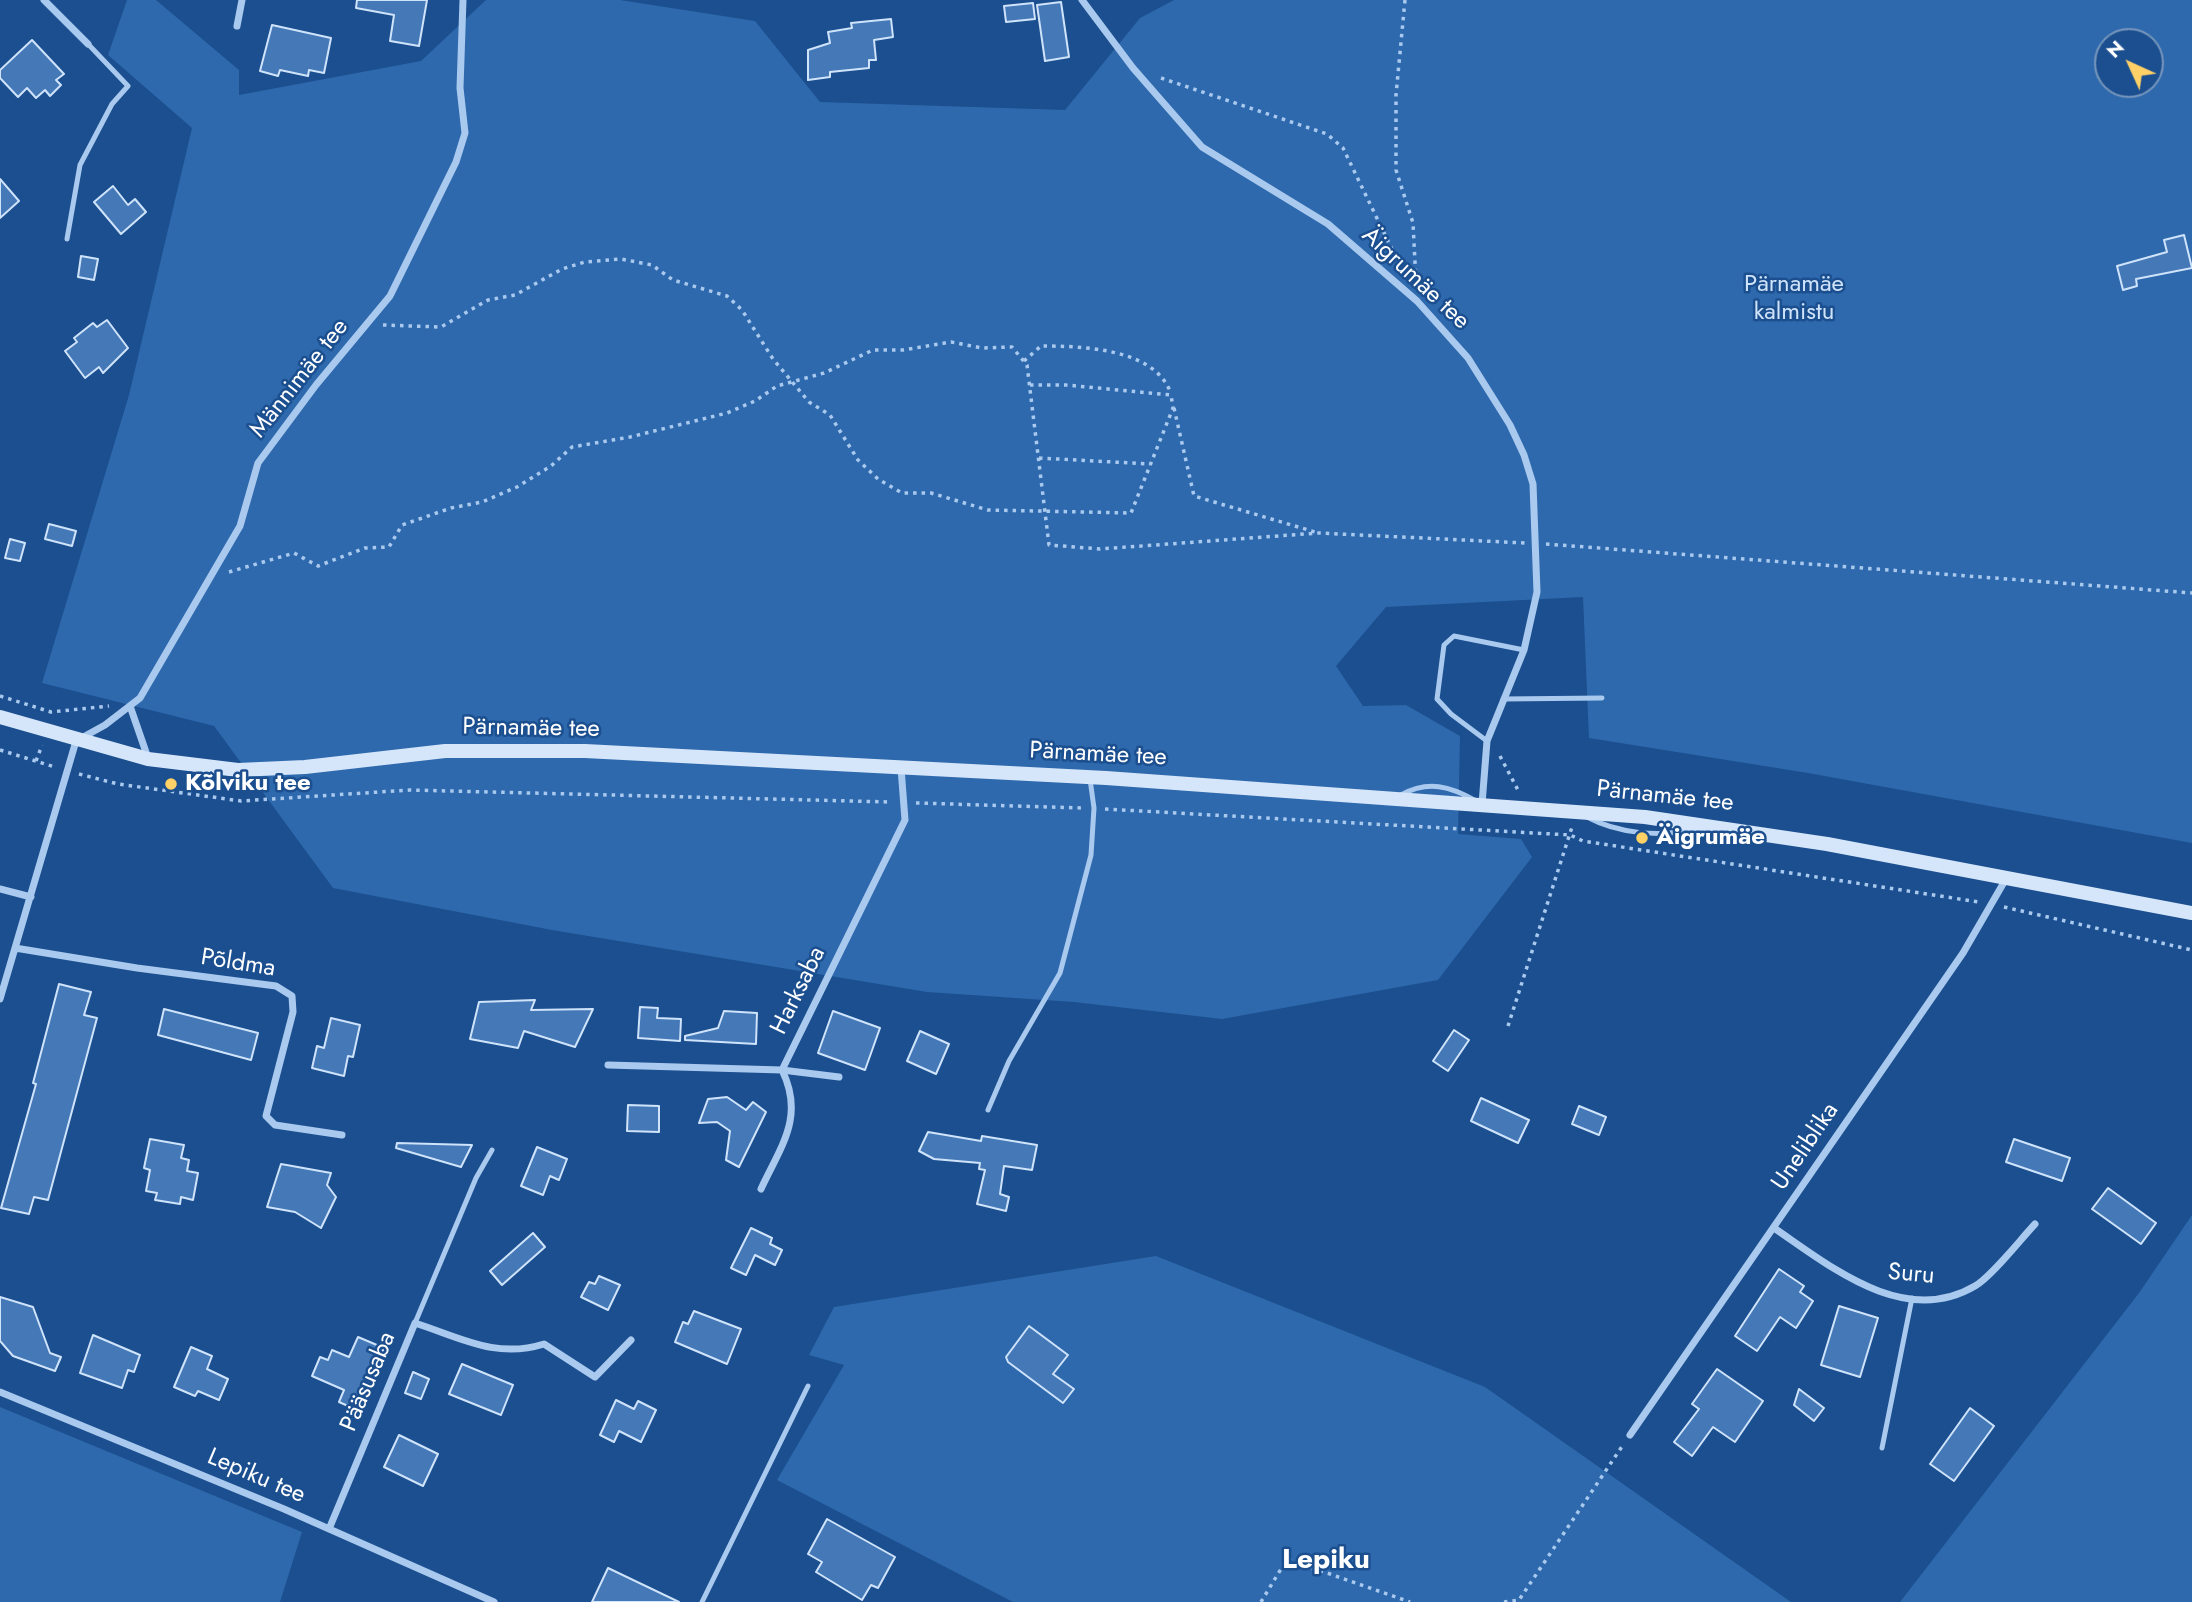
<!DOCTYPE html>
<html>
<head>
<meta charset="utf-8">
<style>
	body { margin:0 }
	#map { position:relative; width:2192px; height:1602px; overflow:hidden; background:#1b4f8f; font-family:Jost,sans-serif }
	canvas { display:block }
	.north { position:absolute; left:2094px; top:28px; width:70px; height:70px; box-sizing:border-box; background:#1b4f8f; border:2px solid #7695bc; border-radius:50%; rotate:315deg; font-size:19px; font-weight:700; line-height:28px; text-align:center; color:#fff }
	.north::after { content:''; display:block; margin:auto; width:24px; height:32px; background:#ffd166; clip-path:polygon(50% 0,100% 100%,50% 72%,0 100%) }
</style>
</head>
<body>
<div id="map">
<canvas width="2192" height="1602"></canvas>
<div class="north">N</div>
</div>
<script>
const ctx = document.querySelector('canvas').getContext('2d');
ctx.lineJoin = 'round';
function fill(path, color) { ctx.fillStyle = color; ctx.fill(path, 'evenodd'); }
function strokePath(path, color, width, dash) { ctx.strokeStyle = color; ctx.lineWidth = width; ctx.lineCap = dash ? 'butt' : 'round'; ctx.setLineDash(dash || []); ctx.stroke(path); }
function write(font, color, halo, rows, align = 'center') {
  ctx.font = font + ' Jost,sans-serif'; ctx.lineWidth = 5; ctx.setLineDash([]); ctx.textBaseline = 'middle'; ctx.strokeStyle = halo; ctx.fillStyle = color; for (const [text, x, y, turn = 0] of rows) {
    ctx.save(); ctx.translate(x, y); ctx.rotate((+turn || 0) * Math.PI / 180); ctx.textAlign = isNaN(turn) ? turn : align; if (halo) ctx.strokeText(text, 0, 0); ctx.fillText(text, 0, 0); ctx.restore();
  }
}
const green = new Path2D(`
	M127 0H156L239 70V95L421 61 486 0H620L755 21 820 102 1065 110 1140 18 1174 0H2192V843L1808 773 1589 738 1583 597 1386 607 1336 666 1363 706 1406 705 1460 736 1458 834 1521 839 1532 857 1438 980 1222 1019 1074 1002 927 992 552 930 333 888 214 726 42 683 129 395 192 128 108 55ZM2108 42H2150V84H2108Z
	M2192 1215V1602H1900L2139 1293Z
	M1156 1256 1485 1387 1791 1602H1013L777 1480 844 1365 809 1355 834 1307Z
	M0 1407 302 1532 280 1602H0Z`);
const building = new Path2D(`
	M357 0H427L419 46 390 41 394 15 356 8Z
	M1061 2 1069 57 1045 61 1037 5Z
	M1033 3 1035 19 1006 22 1004 6Z
	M891 19 893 37 874 40 876 60H869V68L830 72V77L808 80V50L830 43 828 32 852 28 851 23Z
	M272 25 331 38 324 73 309 70 308 76 280 70 278 76 260 71Z
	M32 40 64 74 56 80 61 85 50 96 45 90 36 98 27 88 18 97 0 78V70Z
	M0 179 19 201 0 218Z
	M113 186 128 205 135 199 146 212 121 234 94 202Z
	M2184 235 2192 268 2136 279 2137 286 2123 290 2117 266 2167 252 2164 240Z
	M81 256 98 259 94 280 78 277Z
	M107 320 128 348 103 373 99 367 85 378 65 351 77 342 74 338 93 323 97 327Z
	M49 524 76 531 72 546 45 539Z
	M10 539 25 543 20 561 5 558Z
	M59 984 91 992 84 1015 97 1018 48 1200 34 1197 29 1214 1 1208 36 1084 33 1083Z
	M535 1000 531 1010 593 1009 575 1047 524 1031 518 1048 470 1039 479 1002Z
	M640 1007 658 1008 657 1018 681 1019 680 1041 638 1038Z
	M164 1009 258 1033 251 1060 158 1035Z
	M724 1011 757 1013 756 1044 685 1040V1036L718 1028Z
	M833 1011 880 1028 865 1070 818 1053Z
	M331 1018 360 1025 353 1057 348 1056 344 1076 312 1068 317 1046 324 1048Z
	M1454 1030 1469 1040 1448 1071 1433 1061Z
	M920 1031 949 1044 936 1074 907 1061Z
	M727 1097 746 1110 753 1102 766 1112 739 1167 726 1160 730 1131 717 1122 699 1123 708 1099Z
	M1481 1098 1529 1120 1518 1143 1471 1121Z
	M628 1105 659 1106V1132L627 1131Z
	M1579 1106 1606 1117 1599 1135 1572 1124Z
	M928 1132 981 1141 982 1136 1037 1145 1032 1170 1004 1166 1000 1194 1009 1197 1006 1211 977 1204 985 1170 979 1169 980 1163 934 1159 919 1151Z
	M150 1139 184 1145 181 1158 189 1160 187 1171 198 1173 193 1200 181 1197 180 1204 155 1200 157 1193 146 1191 150 1170 144 1168Z
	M2014 1139 2070 1158 2062 1181 2006 1162Z
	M397 1143 472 1145 461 1167 396 1148Z
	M537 1147 567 1159 559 1180 550 1176 543 1195 521 1186Z
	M281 1164 331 1173 327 1185 336 1197 321 1228 295 1212 267 1207Z
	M2108 1188 2156 1223 2141 1244 2092 1209Z
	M751 1228 772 1238 770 1244 782 1250 775 1265 755 1255 746 1275 731 1268Z
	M533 1233 545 1247 502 1285 490 1271Z
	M1779 1269 1804 1286 1800 1292 1813 1301 1796 1328 1780 1317 1757 1351 1735 1336Z
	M599 1276 620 1285 608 1310 581 1297 589 1282 595 1284Z
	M0 1297 33 1307 50 1353 61 1357 55 1371 13 1356 0 1341Z
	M1839 1306 1878 1318 1860 1377 1821 1365Z
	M694 1311 741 1329 727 1364 675 1342 683 1322 688 1324Z
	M1029 1326 1068 1355 1053 1374 1074 1389 1063 1403 1008 1362 1006 1357Z
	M93 1335 140 1355 134 1372 128 1370 122 1388 80 1373Z
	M358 1337 384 1348 357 1410 339 1402 344 1390 312 1376 320 1357 328 1360 332 1350 349 1357Z
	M191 1347 212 1356 207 1369 228 1379 219 1400 198 1391 195 1396 174 1387Z
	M462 1364 513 1385 501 1415 449 1394Z
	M1717 1369 1763 1401 1735 1442 1713 1427 1692 1456 1674 1442 1699 1409 1692 1404Z
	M413 1372 429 1379 421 1399 405 1393Z
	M1799 1389 1824 1408 1814 1421 1794 1405Z
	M616 1400 634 1409 638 1401 656 1410 641 1442 619 1431 614 1442 600 1435Z
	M1970 1408 1994 1426 1954 1481 1930 1464Z
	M399 1435 438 1454 423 1486 384 1467Z
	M827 1519 895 1557 878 1588 871 1585 862 1600 816 1572 822 1562 808 1554Z
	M608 1568 679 1602H592Z`);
const path = new Path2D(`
	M1405 0 1396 95V170L1413 223 1416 282
	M1161 78 1327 134 1343 148 1402 270
	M383 325 441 327 488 300 515 295 562 269 585 262 621 259 652 265 673 280 727 296 742 310 773 359 809 402 830 415 858 460 878 479 902 493H931L988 510 1131 513 1173 408 1171 395
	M1024 361 1041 346C1081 346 1156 348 1171 394
	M1030 385H1066L1171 395
	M1174 408 1194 496 1315 532
	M1039 458 1150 464
	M1546 544 2192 593
	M229 572 294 553 318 566 365 548 389 547 402 525 451 508 482 502 517 487 551 466 572 447 630 437 727 413 755 401 777 386 824 373 873 350H903L951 342 982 348 1012 347 1027 365 1049 545 1100 549 1319 533 1525 543
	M0 696 51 712 109 706
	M0 750 55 767
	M1500 756 1519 792
	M36 761 42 745
	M79 774 118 784 241 801 410 790 891 802
	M916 803 1083 808
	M1105 809 1570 835 1583 841 1979 902
	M2004 907 2192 950
	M1508 1026 1572 827
	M1261 1602 1287 1559 1410 1602
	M1504 1602 1519 1600 1623 1445`);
const service = new Path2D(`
	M67 239 80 165 112 104 128 86 88 44
	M1503 699 1602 698
	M1487 741 1451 714 1437 699 1444 645 1454 636 1524 650
	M1401 795C1428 780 1450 786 1476 801
	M1587 817C1617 833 1660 838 1693 829
	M988 1110 1009 1061 1060 973 1091 855 1094 808 1090 779
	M415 1323 476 1178 492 1150
	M1882 1448 1912 1298
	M702 1602 808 1386`);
const minor = new Path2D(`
	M44 0 88 44
	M1082 0 1133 68 1202 147 1328 224 1417 301 1468 358 1510 425 1524 455 1533 484 1537 592 1524 650 1487 741 1482 804
	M237 26 242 0
	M130 706 148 758
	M0 889 31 897
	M15 948 137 968 276 986 292 996 293 1012 266 1116 275 1125 342 1135
	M0 999 76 741 105 725 140 698 240 526 258 463 316 385 390 296 456 162 465 133 460 88 463 0
	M608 1065 782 1070 905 820 901 768
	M761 1189C781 1146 805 1117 782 1070L839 1077
	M1774 1228C1830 1266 1904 1328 1975 1286 1991 1277 2020 1240 2035 1224
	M0 1392 284 1509 494 1602
	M1630 1435 1963 953 2007 877
	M329 1529 415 1323C461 1338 496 1359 544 1344L595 1377 631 1340`);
const secondary = new Path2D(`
	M0 717 148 759 238 770 305 767 445 751H585L1106 778 1645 817 1827 844 2192 913`);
const markers = [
	[171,784,7,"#ffd166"],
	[1642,838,7,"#ffd166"]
];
const streetNames = [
	["Äigrumäe tee",1415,279,43],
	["Männimäe tee",300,379,-52],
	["Pärnamäe tee",531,729,1],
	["Pärnamäe tee",1098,755,3],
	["Pärnamäe tee",1665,797,6],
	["Põldma",238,964,9],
	["Harksaba",799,991,-64],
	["Uneliblika",1806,1147,-56],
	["Suru",1911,1275,5],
	["Pääsusaba",369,1382,-67],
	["Lepiku tee",256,1477,23]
];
const parkNames = [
	["Pärnamäe",1794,285],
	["kalmistu",1794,313]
];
const poiNames = [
	["Kõlviku tee",185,784],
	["Äigrumäe",1656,838]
];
const quarterNames = [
	["Lepiku",1326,1561]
];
fill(green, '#2e69ad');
fill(building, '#4478b7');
strokePath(building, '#cfe3fa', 2);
strokePath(path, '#a9c9ee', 3.5, [3.5, 5]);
strokePath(service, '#a9c9ee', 5);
strokePath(minor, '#a9c9ee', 7);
strokePath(secondary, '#d6e6fa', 14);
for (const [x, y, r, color] of markers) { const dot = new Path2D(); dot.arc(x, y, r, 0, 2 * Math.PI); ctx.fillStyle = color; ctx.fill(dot); strokePath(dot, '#1b4f8f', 2.5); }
write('24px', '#fff', '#1b4f8f', streetNames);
write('24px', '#cfe3fa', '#1b4f8f', parkNames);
write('bold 24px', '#fff', '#1b4f8f', poiNames, 'left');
write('bold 28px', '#fff', '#1b4f8f', quarterNames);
</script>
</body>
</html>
